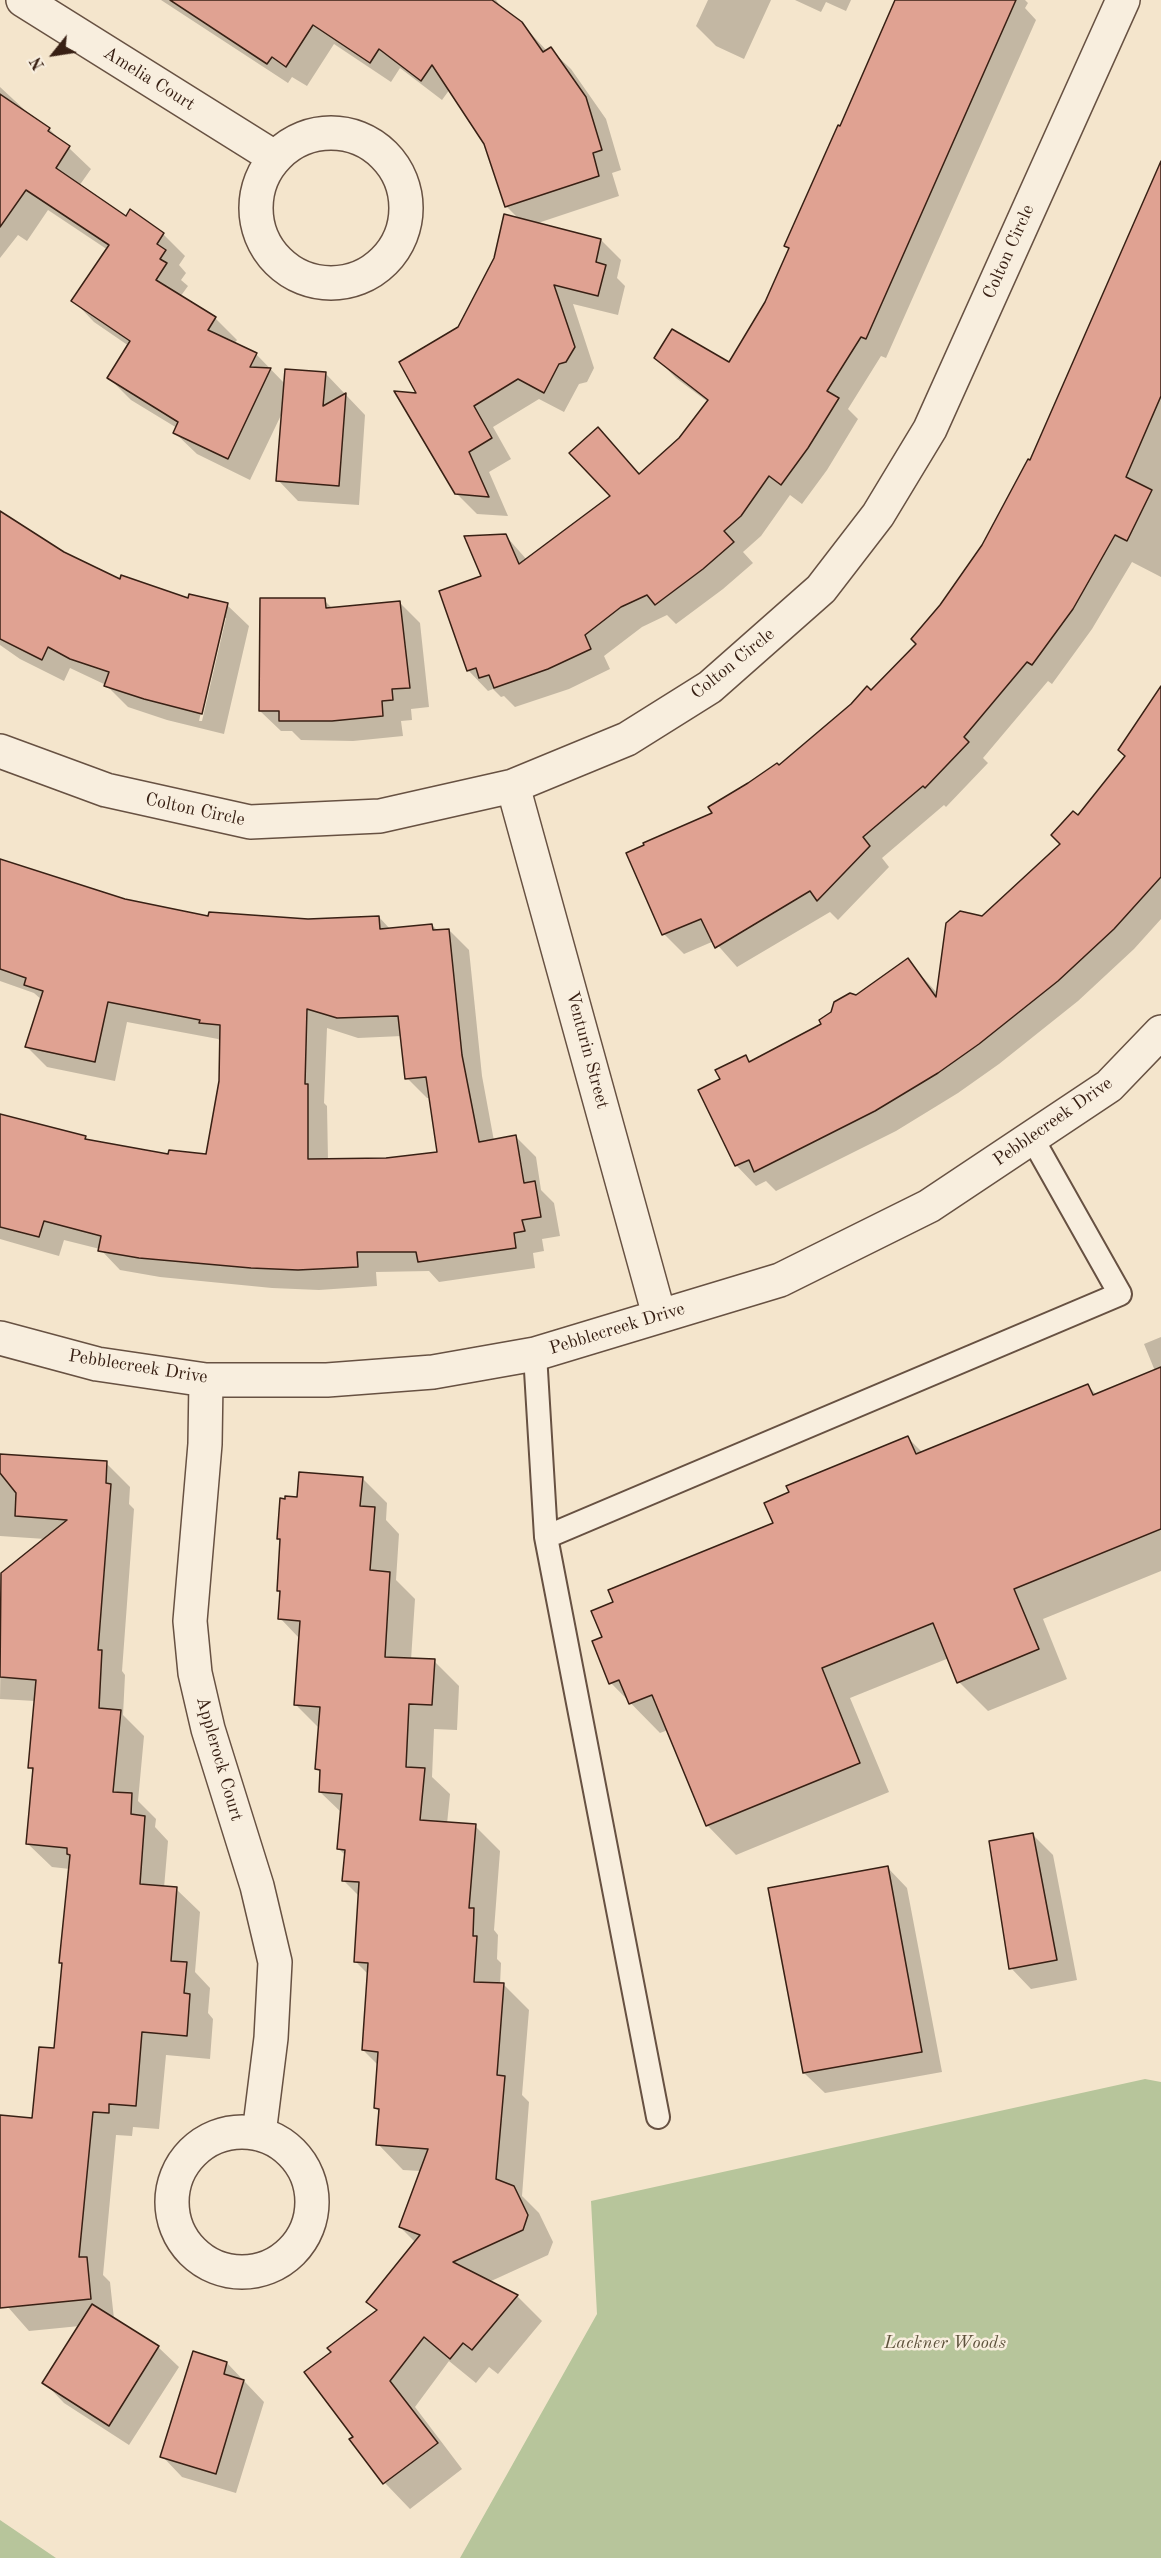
<!DOCTYPE html>
<html>
<head>
<meta charset="utf-8">
<style>
	body { margin:0 }
	#map { position:relative; width:1161px; height:2558px; overflow:hidden; background:#f4e5cc; font-family:"Old Standard TT",serif }
	canvas { display:block }
	.north { position:absolute; left:24px; top:24px; width:60px; height:60px; -webkit-text-stroke:4px #f8eede; paint-order:stroke; rotate:240deg; font-size:16px; font-weight:700; line-height:24px; text-align:center; color:#382014 }
	.north::after { content:''; display:block; margin:auto; width:21px; height:27px; background:#382014; clip-path:polygon(50% 0,100% 100%,50% 72%,0 100%) }
</style>
</head>
<body>
<div id="map">
<canvas width="1161" height="2558"></canvas>
<div class="north">N</div>
</div>
<script>
const ctx = document.querySelector('canvas').getContext('2d');
ctx.lineJoin = 'round';
function fill(path, color) { ctx.fillStyle = color; ctx.fill(path, 'evenodd'); }
function strokePath(path, color, width, dash) { ctx.strokeStyle = color; ctx.lineWidth = width; ctx.lineCap = dash ? 'butt' : 'round'; ctx.setLineDash(dash || []); ctx.stroke(path); }
function write(font, color, halo, rows, align = 'center') {
  ctx.font = font + ' "Old Standard TT",serif'; ctx.lineWidth = 5; ctx.setLineDash([]); ctx.textBaseline = 'middle'; ctx.strokeStyle = halo; ctx.fillStyle = color; for (const [text, x, y, turn = 0] of rows) {
    ctx.save(); ctx.translate(x, y); ctx.rotate((+turn || 0) * Math.PI / 180); ctx.textAlign = isNaN(turn) ? turn : align; if (halo) ctx.strokeText(text, 0, 0); ctx.fillText(text, 0, 0); ctx.restore();
  }
}
const green = new Path2D(`
	M1145 2079 1161 2082V2558H460L597 2314 591 2201Z
	M0 2520 56 2558H0Z`);
const shadow = new Path2D(`
	M161 0H496L503 10 521 23 547 51 550 49 571 69 606 119 621 170 612 173 619 196 535 224 601 240 621 260 617 278 625 286 618 315 573 304 594 368 587 382 579 384 564 412 539 399 493 427 511 459 489 472 508 516 477 514 456 493 419 394 520 220 506 206 486 143 450 89 442 100 400 68 391 82 334 44 307 86 292 77 288 83Z
	M708 0H771L744 59 716 46 696 26Z
	M795 0H851L846 11 826 2 821 12Z
	M900 0H1025L1028 3 1025 8 1036 20 886 358 881 356 848 409 858 419 827 470 802 504 790 495 761 536 743 552 753 563 723 589 676 624 667 615 642 627 604 656 610 669 569 689 515 707 504 696 501 697 493 689 488 691 468 670 483 577 505 535 527 560 612 496 598 429 641 475 680 440 708 402 676 378 656 358 729 364 766 303 790 250 786 246Z
	M0 87 28 113 27 114 49 129 91 169 79 186 126 218 131 211 163 234 185 256 179 265 186 273 181 280 188 286 180 297 215 318 237 340 234 344 256 354 285 384 326 374 365 415 359 505 298 501 278 480 283 411 250 480 197 454 175 433 177 428 131 400 109 378 129 346 94 322 73 300 108 250 48 210 27 241 18 235 0 258Z
	M1161 167V577L1132 562 1092 629 1052 684 1048 681 983 758 988 763 946 807 944 805 882 858 889 867 838 920 830 912 737 967 714 941 684 954 664 934 714 814 780 767 871 692 918 644 983 546 1031 462Z
	M0 512 64 553 121 581 189 600 227 605 249 626 224 734 167 720 128 707 106 685 70 668 64 681 20 659 0 645ZM223 618H226L202 721H199Z
	M324 600 333 609 400 603 420 623 429 707 411 709 412 720 401 721 403 736 353 741 301 740 292 731H281L260 711Z
	M1161 700V919L1134 949 1078 1001 999 1064 958 1093 896 1131 776 1191 766 1181 756 1186 736 1165 722 1080 745 1057 751 1063 823 1024 907 960 938 994 982 917 1062 844 1078 817 1127 757Z
	M0 861 125 900 210 918 308 920 379 917 390 929 432 925 438 931 449 930 469 950 482 1076 494 1141 516 1137 536 1157 541 1190 554 1203 560 1236 542 1239 544 1251 533 1253 535 1268 439 1282 429 1271 376 1272 377 1286 319 1290 272 1288 160 1277 120 1270 100 1249 64 1240 59 1256 0 1239V1114L85 1137 89 1141 170 1156H207L220 1081 221 1042 218 1039 127 1022 115 1081 47 1067 27 1047 42 1000 34 993 0 981ZM327 1028 358 1038 402 1036 407 1078 427 1098H431L439 1154 386 1159 328 1160 327 1106 324 1103Z
	M1161 1337V1571L1043 1619 1067 1679 988 1711 959 1682 949 1658 850 1698 889 1792 736 1855 707 1825 668 1730 660 1733 611 1683 604 1637 908 1438 923 1453 1088 1386 1097 1395 1155 1371 1144 1344Z
	M106 1463 130 1487 129 1504 134 1509 122 1671 125 1675 123 1715 144 1736 138 1801 156 1819 155 1827 168 1841 164 1888 176 1889 200 1912 195 1972 210 1988 208 2013 213 2019 210 2059 166 2055 159 2129 133 2127 132 2136 116 2135 103 2275 110 2282 114 2319 158 2347 179 2367 129 2445 64 2403 44 2382 90 2325 29 2331 0 2298V2117L34 2119 56 2050 70 1869 52 1867 28 1844 34 1772 29 1767 35 1701 0 1699 2 1574 45 1539 0 1536V1464Z
	M362 1478 387 1503 386 1520 399 1534 396 1580 415 1599 411 1660 434 1661 459 1686 457 1730 434 1729 432 1777 450 1794 447 1824 475 1826 500 1851 494 1930 498 1935 497 1959 501 1963 500 1985H504L529 2010 522 2095 529 2102 522 2196 539 2213 553 2242 548 2255 489 2282 517 2296 542 2321 498 2374 489 2367 476 2383 449 2361 415 2407 462 2469 410 2509 385 2483 351 2439 355 2437 333 2353 378 2312 369 2302 416 2243 400 2227 421 2171 403 2170 378 2144 380 2113 376 2108 379 2066 363 2050 369 1975 356 1962 360 1897 344 1881 346 1856 339 1849 342 1813 320 1792 322 1773 317 1769 320 1729 296 1705 300 1639 280 1618 281 1593 278 1590 282 1541 279 1538 298 1498Z
	M1033 1835 1053 1855 1077 1980 1031 1989 1011 1968Z
	M887 1867 907 1888 942 2072 825 2093 804 2073Z
	M227 2363 264 2402 236 2493 182 2477 162 2456Z`);
const building = new Path2D(`
	M170 0H492L522 22 543 52 551 47 586 97 602 150 593 153 599 176 505 207 484 144 432 65 421 81 379 49 370 63 313 25 286 67 272 57 267 64Z
	M895 0H1016L866 339 861 337 827 391 839 398 808 448 781 485 769 476 741 516 724 531 734 542 703 569 655 605 647 595 621 607 585 635 591 649 548 669 494 688 489 675 479 678 476 668 467 671 439 591 481 576 464 536 506 534 519 564 610 496 569 453 598 427 639 474 679 438 708 400 654 358 672 329 729 362 765 302 789 248 784 246 838 125 840 126Z
	M0 94 50 128 48 131 70 146 56 168 126 216 130 209 164 233 157 244 166 250 160 259 167 263 156 280 216 317 208 330 257 353 250 367 271 368 228 459 173 433 178 422 107 378 130 341 71 301 109 245 26 190 0 227Z
	M1161 161V396L1126 477 1152 490 1127 541 1115 535 1073 609 1032 665 1027 662 964 737 969 742 925 788 923 786 863 837 870 846 817 901 810 891 715 948 701 919 662 935 626 853 644 845 643 843 712 813 708 807 748 783 777 763 779 765 851 704 867 686 871 690 916 644 911 639 940 605 982 545 1028 459 1030 460Z
	M504 214 601 239 596 262 606 265 598 296 554 285 575 347 566 362 559 364 544 393 518 379 474 406 492 438 469 452 489 497 455 494 394 391 416 393 399 362 458 327 494 258Z
	M285 369 326 372 323 406 346 393 339 486 276 481Z
	M0 511 64 552 120 579 121 575 188 598 189 594 228 603 202 714 144 699 104 686 109 672 70 659 48 647 42 660 0 639Z
	M260 598H325L326 608 400 601 410 688 392 689 393 700 382 701 383 716 332 721H279V711H259Z
	M1161 686V877L1114 929 1058 981 979 1044 938 1073 875 1111 754 1172 749 1160 735 1166 698 1090 720 1079 715 1070 746 1055 749 1062 821 1024 819 1020 831 1012 834 1002 850 993 856 995 908 958 936 997 946 923 960 911 982 916 1060 844 1051 835 1073 811 1078 815 1125 756 1118 750Z
	M0 859 125 899 208 916 209 912 308 919 379 916 380 929 432 924 433 930 449 929 462 1055 479 1142 516 1135 524 1183 535 1181 541 1217 522 1220 525 1231 514 1233 516 1248 418 1262 416 1252H357L358 1267 298 1270 251 1268 139 1258 98 1251 101 1236 44 1221 39 1237 0 1227V1114L86 1136 85 1139 168 1154 169 1150 206 1154 219 1081 220 1025 199 1023 200 1020 108 1002 95 1062 25 1047 43 991 24 985 26 978 0 969ZM307 1009 337 1018 398 1016 405 1079 426 1077 437 1152 386 1158 308 1159V1084H305Z
	M1161 1367V1529L1014 1589 1039 1649 957 1683 933 1623 822 1668 860 1763 706 1826 652 1695 629 1704 619 1680 609 1684 592 1641 602 1637 591 1611 613 1602 608 1590 773 1523 764 1503 789 1492 786 1486 908 1436 916 1454 1088 1384 1093 1395Z
	M0 1454 107 1461 106 1483 111 1484 98 1650H102L99 1708 121 1710 113 1792 132 1793 131 1814 145 1816 140 1884 177 1887 171 1961 187 1962 184 1993 190 1994 187 2036 142 2032 136 2106 109 2104V2113L93 2112 79 2257H87L91 2299 0 2308V2115L32 2118 39 2047 54 2048 62 1963H59L70 1855 67 1854V1848L26 1844 33 1768H28L36 1680 0 1677 1 1573 67 1520 15 1516 16 1493 0 1473Z
	M299 1472 363 1477 360 1506 375 1507 370 1570 390 1572 385 1657 435 1659 432 1705 409 1704 406 1767 425 1768 420 1820 476 1824 469 1908H474L473 1936H477L474 1982 504 1983 497 2075 505 2076 496 2179 514 2186 528 2215 523 2230 453 2262 518 2295 472 2350 463 2343 450 2359 424 2337 390 2381 438 2443 383 2484 349 2439 353 2437 304 2372 331 2352 327 2348 377 2310 366 2302 420 2235 399 2227 428 2149 376 2145 379 2109 374 2108 378 2052 362 2050 368 1963 354 1962 359 1882 342 1881 345 1850 337 1849 342 1794 319 1792 320 1770 315 1769 320 1707 294 1705 300 1621 278 1619 280 1591H277L280 1539H277L280 1498 285 1499V1496L297 1497Z
	M1033 1833 1057 1960 1009 1969 989 1841Z
	M888 1866 922 2052 803 2073 768 1888Z
	M92 2304 159 2346 109 2426 42 2383Z
	M193 2351 227 2362 224 2374 244 2380 216 2474 160 2457Z`);
const lane = new Path2D(`
	M535 1354 546 1537 658 2117
	M546 1537 1120 1294 1032 1138`);
const street = new Path2D(`
	M23 0 274 157
	M256 208a75 75 0 1 1 150 0a75 75 0 1 1-150 0Z
	M0 751 106 790 250 822 380 816 513 786 627 739 710 687 821 589 878 515 930 429 1123 0
	M513 786 659 1315
	M0 1338 97 1364 206 1380H327L433 1372 535 1354 780 1280 929 1206 1109 1086 1161 1032
	M206 1380 205 1444 190 1621 195 1673 208 1729 257 1886 275 1962 271 2038 259 2134
	M172 2202a70 70 0 1 1 140 0a70 70 0 1 1-140 0Z`);
const streetNames = [
	["Amelia Court",149,79,32],
	["Colton Circle",1009,252,-66],
	["Colton Circle",733,664,-39],
	["Colton Circle",195,810,12],
	["Venturin Street",587,1050,75],
	["Pebblecreek Drive",1053,1122,-35],
	["Pebblecreek Drive",617,1329,-17],
	["Pebblecreek Drive",138,1367,9],
	["Applerock Court",219,1759,74]
];
const parkNames = [
	["Lackner Woods",945,2343]
];
fill(green, '#b7c59b');
fill(shadow, '#0003');
fill(building, '#e0a292');
strokePath(building, '#382014', 1.5);
strokePath(lane, '#675142', 26);
strokePath(street, '#675142', 36);
strokePath(lane, '#f8eede', 22);
strokePath(street, '#f8eede', 33);
write('18px', '#382014', '#f8eede', streetNames);
write('italic 18px', '#5e523c', '#f8eede', parkNames);
</script>
</body>
</html>
